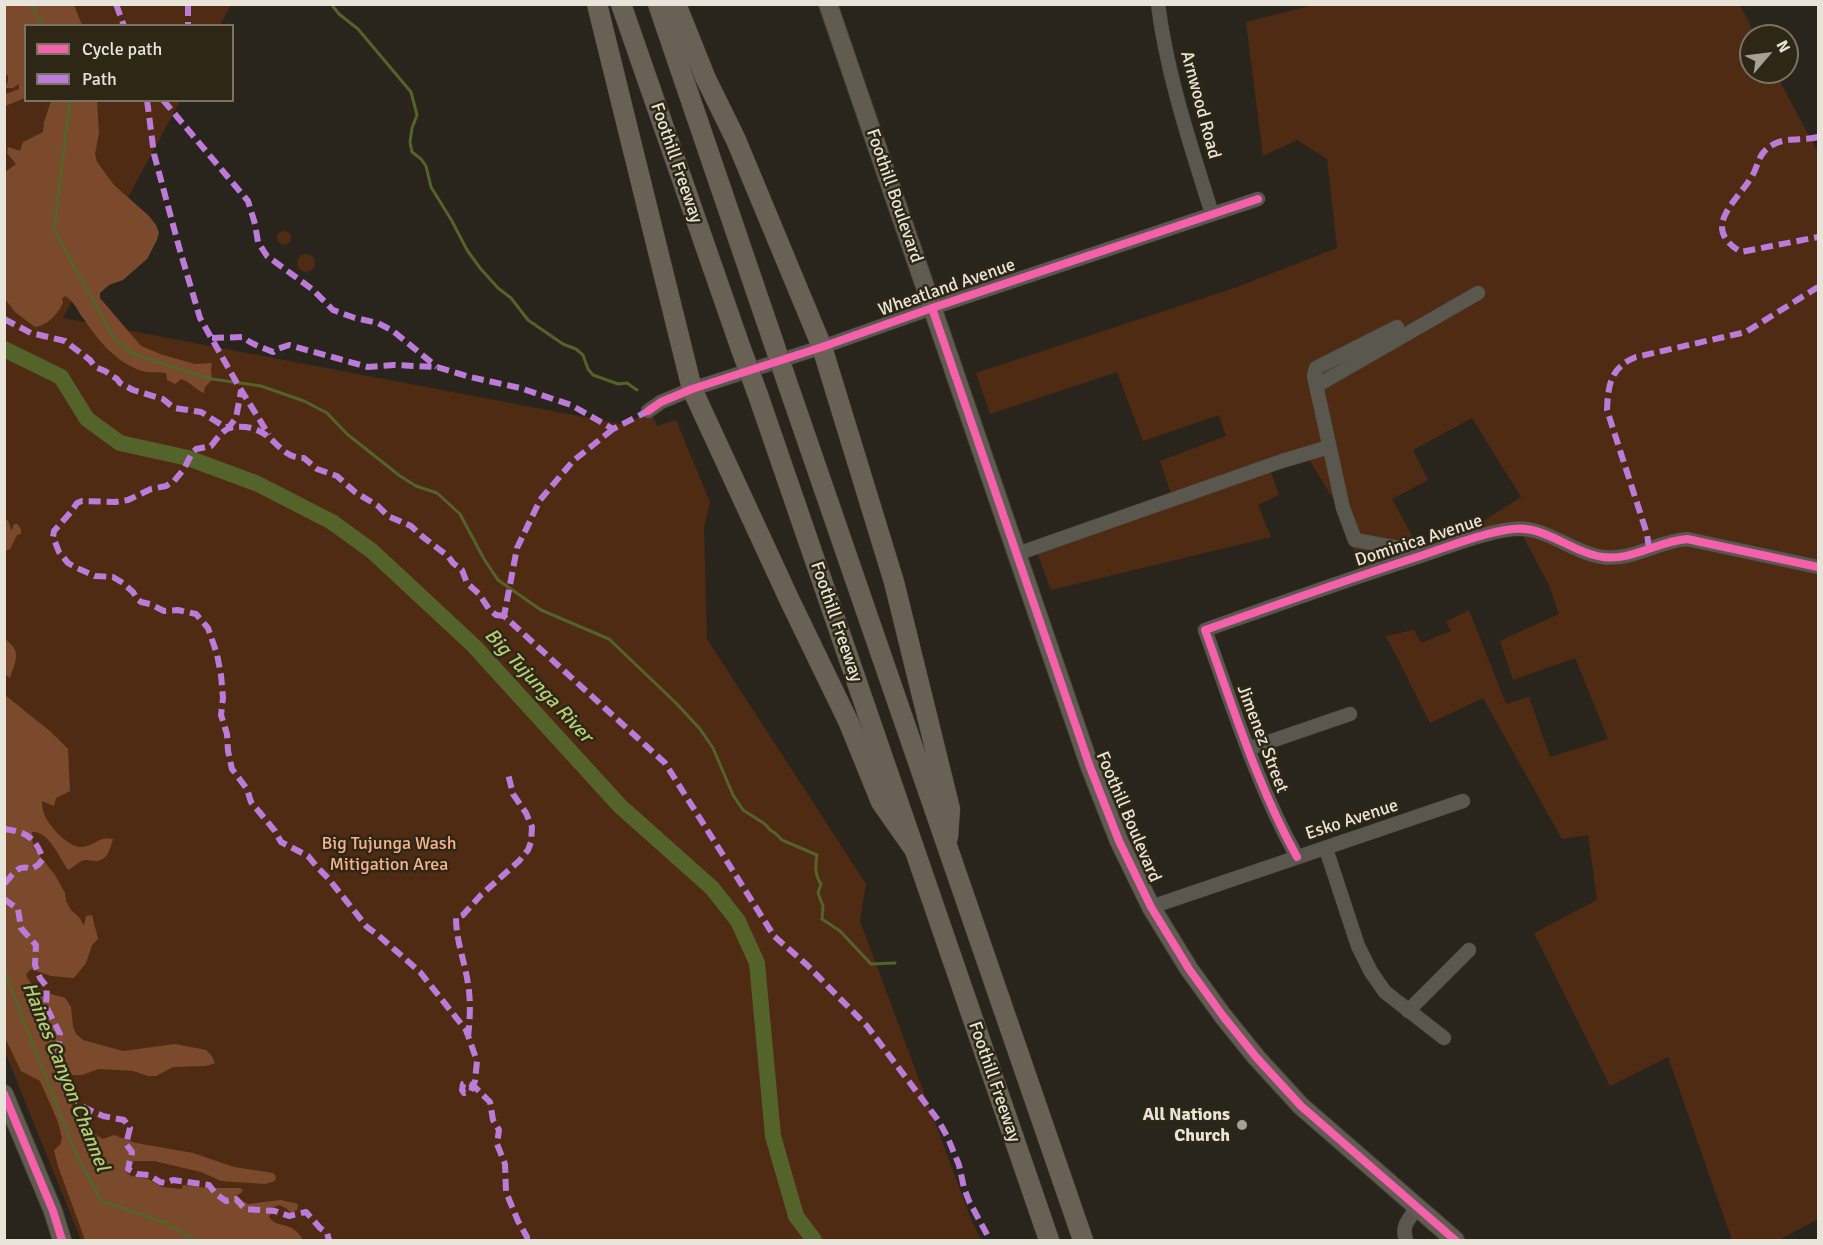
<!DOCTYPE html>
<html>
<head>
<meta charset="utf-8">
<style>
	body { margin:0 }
	#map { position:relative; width:1823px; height:1245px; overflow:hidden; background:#29251c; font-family:Signika,sans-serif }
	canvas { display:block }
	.frame { position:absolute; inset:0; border:6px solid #e9e4d9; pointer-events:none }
	.legend { position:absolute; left:24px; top:24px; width:210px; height:78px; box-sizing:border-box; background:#2f2716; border:2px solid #797364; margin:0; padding:8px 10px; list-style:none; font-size:18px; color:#e9e4d9 }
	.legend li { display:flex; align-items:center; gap:12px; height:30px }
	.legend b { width:30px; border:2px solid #797364 }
	.north { position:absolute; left:1739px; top:24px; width:60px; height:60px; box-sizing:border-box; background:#2f2716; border:2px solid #797364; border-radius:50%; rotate:62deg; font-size:16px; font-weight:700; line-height:24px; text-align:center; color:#e9e4d9 }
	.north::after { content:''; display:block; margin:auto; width:21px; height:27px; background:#a6a197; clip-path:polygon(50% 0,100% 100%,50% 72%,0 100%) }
</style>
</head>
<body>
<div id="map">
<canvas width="1823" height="1245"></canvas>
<div class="frame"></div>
<ul class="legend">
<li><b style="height:8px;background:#f560ab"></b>Cycle path</li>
<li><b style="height:8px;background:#bd7bd9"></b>Path</li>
</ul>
<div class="north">N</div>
</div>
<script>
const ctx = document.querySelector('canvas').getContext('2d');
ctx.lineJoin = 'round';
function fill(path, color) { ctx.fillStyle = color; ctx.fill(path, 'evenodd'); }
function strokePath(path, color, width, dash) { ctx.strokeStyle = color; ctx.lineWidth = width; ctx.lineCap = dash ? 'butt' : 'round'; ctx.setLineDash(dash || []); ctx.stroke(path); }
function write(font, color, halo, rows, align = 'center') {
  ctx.font = font + ' Signika,sans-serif'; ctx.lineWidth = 5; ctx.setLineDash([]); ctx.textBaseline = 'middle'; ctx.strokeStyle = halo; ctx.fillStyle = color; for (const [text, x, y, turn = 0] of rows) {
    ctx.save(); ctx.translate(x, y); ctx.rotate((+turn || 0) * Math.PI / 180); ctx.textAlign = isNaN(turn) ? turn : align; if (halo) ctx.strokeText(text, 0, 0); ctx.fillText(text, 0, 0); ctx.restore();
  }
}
const green = new Path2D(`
	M1318 4 1740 5 1756 36H1751V72H1775L1818 153V1219L1779 1240H1732L1668 1057 1610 1086 1534 933 1597 900 1588 835 1562 839 1483 698 1430 723 1386 636 1414 630 1421 643 1451 631 1446 622 1469 610 1506 704 1529 697 1550 757 1608 739 1575 658 1513 680 1500 641 1559 614 1549 585 1518 527 1452 541 1521 497 1472 418 1413 450 1428 480 1392 499 1422 554 1360 577 1346 519 1303 450 1270 469 1279 495 1258 505 1271 537 1051 590 1035 547 1173 500 1160 461 1226 436 1219 415 1143 441 1117 372 990 414 976 373 1237 287 1337 248 1327 159 1297 140 1263 156 1246 22Z
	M4 5H231L220 25 26 26V100L180 101 63 318 621 424 652 413 657 426 676 420 710 502 704 528 707 639 866 884 860 921 971 1219 981 1240H81L5 1052Z
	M277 238a7 7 0 1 1 14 0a7 7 0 1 1-14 0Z
	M297 263a9 9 0 1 1 18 0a9 9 0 1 1-18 0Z`);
const forest = new Path2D(`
	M5 4 74 5 82 25 26 26 25 98 5 106V94L19 89V84L13 88H5L8 81V75L4 76Z
	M51 101H97L99 133 95 154 97 162 114 185 149 216 156 225 159 233 157 240 147 259 123 280 109 285 100 293V298L141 346 163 355 195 364 212 363 211 369 212 380 205 387 204 393C195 390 193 383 181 379L175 384 167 380 166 373C158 372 149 373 142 371 115 362 98 340 83 318 76 309 76 303 65 296L62 299 63 303C57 315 48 325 35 327L15 312 5 299V172L16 164 7 153 8 147 20 151 23 142 43 132 44 122Z
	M8 520 11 530H12L14 524H17L21 529V534L17 535 10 549 5 551V521Z
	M5 639C22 651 16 660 10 678L5 674Z
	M5 695 51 732 68 749 70 791 56 798 54 806 42 801C42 804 42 807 43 810 45 823 68 848 82 847 96 845 98 836 113 839 110 849 108 860 96 861 94 861 87 860 86 860 79 860 75 867 68 870 60 858 48 830 32 832L33 847 55 875 65 893 66 901 71 910 79 917 84 926 86 916 92 915 98 939 92 945 86 963 74 978 51 976 31 969 26 974C31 991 50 993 65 998L71 1007 73 1026 76 1034 83 1040 123 1051 175 1044 206 1050 212 1056 215 1063 206 1066 173 1067 156 1076H148L133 1071 99 1069 82 1075H68L61 1080 81 1126 103 1139 114 1135 136 1143 193 1153 234 1167 273 1173 276 1176 275 1181 265 1184 221 1181 201 1172 154 1161H131L125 1166 127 1173 131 1176 148 1179 162 1187 182 1189 183 1185 208 1188H240L243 1190 241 1193 237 1195V1197L248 1204 281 1200 298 1204 297 1210 291 1213 286 1208 279 1205 274 1207 269 1217C278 1230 291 1219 303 1240H85L58 1166 54 1150 60 1145 62 1138 58 1122 40 1081 21 1071 5 1038Z`);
const stream = new Path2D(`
	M31 4 43 26
	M331 4 339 14 358 29 411 92 417 115 412 128 410 142 412 152 421 159 426 166 431 187 452 221 467 250 480 268 498 288 511 298 528 320 563 344 576 349 583 355 588 369 593 375 618 384 627 383 637 390
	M70 100 54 230 114 338 130 352 160 363 212 379 261 386 304 401 327 413 347 434 400 476 416 486 437 493 460 514 484 559 498 580 541 610 609 639 676 703 700 729 713 748 733 795 743 810 765 824 770 830 775 833 782 840 817 855C815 865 815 876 821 884L818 893 823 906 822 919 840 931 871 964 895 963
	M4 970 78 1159 102 1201 166 1223 194 1240`);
const river = new Path2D(`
	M4 349 61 377 87 419 120 443 188 458 258 484 332 522 372 551 474 646 620 806 712 888 738 921 757 963 773 1136 796 1216 814 1240`);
const minor = new Path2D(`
	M1158 4C1167 76 1191 146 1212 214
	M1397 327 1316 368 1314 376 1343 508 1355 540 1426 553
	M1316 386 1478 293
	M648 411 661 402 692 389 822 347 932 308 1258 199
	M1017 554 1282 461 1329 447
	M1248 749 1350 714
	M1326 849 1358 946 1371 972 1385 992 1444 1038
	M1297 857C1257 785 1233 707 1205 630 1276 605 1346 580 1417 557 1445 548 1484 532 1513 529 1545 525 1572 553 1603 557 1632 561 1658 541 1687 539L1818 567
	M1151 907 1463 801
	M1408 1011 1469 950
	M1406 1240C1401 1226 1409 1219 1417 1208`);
const major = new Path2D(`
	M828 4 1090 767 1119 841 1151 907 1189 969 1223 1016 1256 1057 1301 1106 1455 1240
	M4 1094 53 1211 62 1240`);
const highway = new Path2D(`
	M597 4 692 389 790 601 849 723 881 802 914 849
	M621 4 741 349
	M658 4 772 338
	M676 4 706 79 736 140 822 347 894 582 950 809 948 837
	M788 385 1083 1240
	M758 395 1049 1240`);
const highwayBridge = new Path2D(`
	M772 338 788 385
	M741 349 758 395`);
const quiet = new Path2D(`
	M116 4 124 26
	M188 4V26
	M147 100 154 154 179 247 200 318 238 385 269 435
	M163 100 248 201 255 224 258 242 267 256 312 289 333 310 355 318 378 323 393 331 437 367
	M1818 137C1804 141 1787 137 1774 144 1756 154 1760 164 1751 178 1734 204 1701 228 1741 252L1818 237
	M4 319 31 333 65 341 90 360 95 367 105 371 117 379 120 383 133 390 163 399 174 408 201 412 225 427H229L236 418 241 391
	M212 338 243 337C252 345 262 347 273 352L277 349 289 345 368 367 394 365 437 367 470 377 520 388 571 405 613 429 648 411
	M613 429 573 461 540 500 517 548 504 616 665 763 774 936 807 965 867 1026 938 1120 947 1136 959 1165 964 1188 969 1201 990 1240
	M1649 548 1647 534 1607 410C1608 384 1611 367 1636 357L1746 332 1818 287
	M504 616 496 615 489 609 479 594 467 583 462 570 453 563 448 556 423 537 411 526 388 516 378 506 355 492 337 476 317 469 304 458C279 459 275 431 246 427 226 425 223 431 211 446L196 449 192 453 184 469 174 481 166 486 151 489 128 500 115 502 82 501 77 503 71 512 54 531 53 537 59 552 68 563 77 568 95 576 113 577 123 583 133 592 137 599 141 602 150 604 164 611 178 610 196 614 208 628 217 654 221 675 223 698 221 715 227 734 228 751 232 769 247 789 251 802 275 831 281 842 308 856 318 868 328 878 367 927 378 935 420 972 466 1030 477 1061 475 1081 471 1091 464 1093 462 1090 463 1084 467 1083 474 1086 490 1102 493 1120 499 1130 497 1144 505 1164 506 1192 518 1221 527 1237V1240
	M4 829C27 832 35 837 43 859L38 865 31 869C18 863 13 875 4 884
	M4 899 18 909 21 928 36 945 35 965 40 978 47 987 46 1006 60 1034 58 1054 65 1082 72 1090 76 1100 85 1108 103 1116 124 1120 130 1128 126 1144 132 1152 128 1169 137 1174 149 1175 160 1182 165 1183 173 1180 209 1185 216 1194 226 1201 236 1199 245 1209 275 1211 289 1216 306 1212 320 1228 327 1233 329 1240
	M468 1037C470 1020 471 1001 468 984 465 962 456 941 456 918L463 915 481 895 519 861 528 850 531 842 532 827 526 813 513 794 508 774`);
const cycleway = new Path2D(`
	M932 308 1090 767 1119 841 1151 907 1189 969 1223 1016 1256 1057 1301 1106 1455 1240
	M648 411 661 402 692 389 822 347 932 308 1258 199
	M1297 857C1257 785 1233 707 1205 630 1276 605 1346 580 1417 557 1445 548 1484 532 1513 529 1545 525 1572 553 1603 557 1632 561 1658 541 1687 539L1818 567
	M4 1094 53 1211 62 1240`);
const markers = [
	[1242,1125,6,"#a6a197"]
];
const streetNames = [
	["Arnwood Road",1200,105,75],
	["Foothill Freeway",676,163,71],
	["Foothill Boulevard",894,196,71],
	["Wheatland Avenue",947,288,-19],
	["Dominica Avenue",1419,541,-18],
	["Foothill Freeway",836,622,71],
	["Jimenez Street",1262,739,69],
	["Foothill Boulevard",1128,817,67],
	["Esko Avenue",1352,820,-18],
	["Foothill Freeway",994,1082,71]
];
const parkNames = [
	["Big Tujunga Wash",389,844],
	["Mitigation Area",389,865]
];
const poiNames = [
	["All Nations",1230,1115],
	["Church",1230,1136]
];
const waterNames = [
	["Big Tujunga River",538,686,47],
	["Haines Canyon Channel",65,1077,68]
];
fill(green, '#502b14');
fill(forest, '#7b4a2c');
strokePath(stream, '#54632a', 3);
strokePath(river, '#54632a', 16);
strokePath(minor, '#44413a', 15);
strokePath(major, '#44413a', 20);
strokePath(highway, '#44413a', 21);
strokePath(minor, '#5a574f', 14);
strokePath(major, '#615b51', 18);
strokePath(highway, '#6a6156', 20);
strokePath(highwayBridge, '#44413a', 21, []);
strokePath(highwayBridge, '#6a6156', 20);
strokePath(quiet, '#bd7bd9', 6, [12, 6]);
strokePath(cycleway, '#f560ab', 8);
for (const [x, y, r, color] of markers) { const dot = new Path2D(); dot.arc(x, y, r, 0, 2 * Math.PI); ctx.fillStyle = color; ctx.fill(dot); strokePath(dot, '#2f2716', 2); }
write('18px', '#e9e4d9', '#2f2716', streetNames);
write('18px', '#f7b28c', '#2f2716', parkNames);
write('bold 18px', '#e9e4d9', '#2f2716', poiNames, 'right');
write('italic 20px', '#b4ce75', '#2f2716', waterNames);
</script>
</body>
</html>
